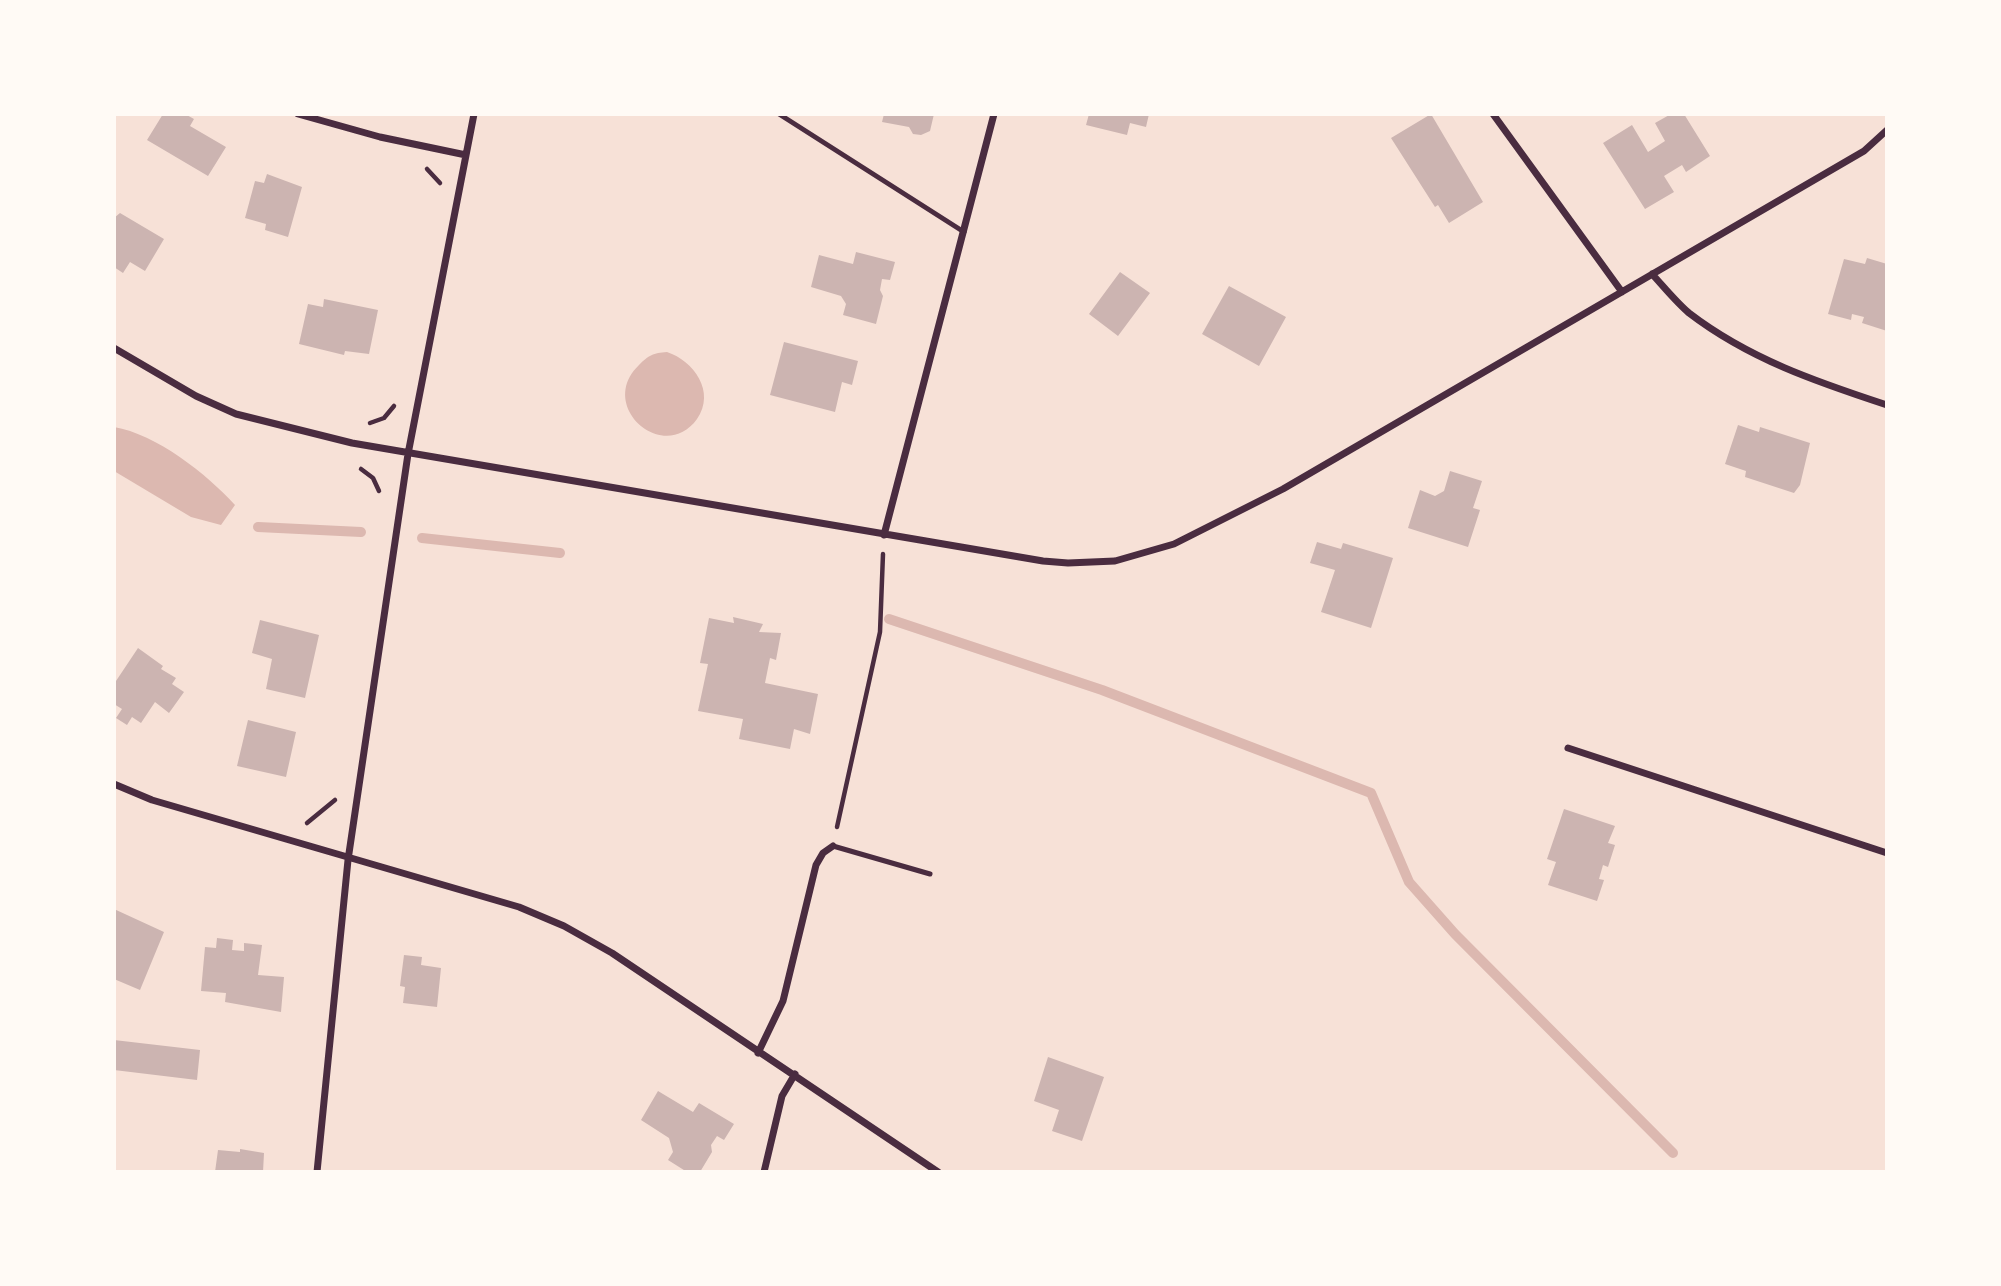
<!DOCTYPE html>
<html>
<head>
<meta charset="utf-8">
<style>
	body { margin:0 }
	#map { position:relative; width:2001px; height:1286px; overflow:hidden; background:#f7e1d7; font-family:"Open Sans",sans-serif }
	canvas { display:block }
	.frame { position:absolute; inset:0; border:116px solid #fffaf5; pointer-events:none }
</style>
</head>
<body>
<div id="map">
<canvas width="2001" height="1286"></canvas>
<div class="frame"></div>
</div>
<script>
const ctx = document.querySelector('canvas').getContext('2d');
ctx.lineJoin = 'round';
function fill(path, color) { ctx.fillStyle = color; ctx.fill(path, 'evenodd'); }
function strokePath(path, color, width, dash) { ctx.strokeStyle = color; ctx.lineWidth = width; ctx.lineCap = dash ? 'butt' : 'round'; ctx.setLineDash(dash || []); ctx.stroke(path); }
const water = new Path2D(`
	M667 352C694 361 716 392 697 419 664 465 596 406 639 365 649 355 653 353 667 352Z
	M114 427C156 434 207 474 235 505L221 525 191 517 114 471Z`);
const stream = new Path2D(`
	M258 527 361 532
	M422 538 560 553
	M889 619 1102 690 1371 793 1409 882 1455 934 1673 1153`);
const building = new Path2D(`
	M163 114H185L194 119 190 126 226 147 208 176 147 140Z
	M884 114H934L930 131 921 135 913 134 909 127 882 122Z
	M1089 114H1149L1146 127 1130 123 1127 135 1086 125Z
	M1431 114 1483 202 1449 223 1438 205 1435 207 1391 138Z
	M1671 114H1684L1710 156 1686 172 1682 165 1664 176 1674 192 1645 209 1603 143 1632 125 1648 152 1665 141 1655 123Z
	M267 174 302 187 288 237 265 230 266 224 245 218 255 181 264 183Z
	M120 213 164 239 145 271 130 262 123 273 114 267V218Z
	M856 252 895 262 890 280 882 279 880 290 883 296 876 324 843 315 846 304 841 296 811 287 819 255 853 264Z
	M1867 258 1887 264V331L1862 323 1864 317 1852 314 1851 320 1828 314 1844 259 1865 264Z
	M1120 272 1150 293 1118 336 1089 314Z
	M1229 286 1286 317 1259 366 1202 334Z
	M324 299 378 310 369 354 345 351 344 355 299 344 308 304 323 307Z
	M784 342 858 361 852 385 842 382 835 412 770 395Z
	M1738 425 1759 432 1760 427 1810 443 1800 485 1794 493 1745 477 1746 471 1725 464Z
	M1450 471 1482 481 1473 508 1480 510 1468 547 1408 528 1420 490 1435 496 1444 491Z
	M1317 542 1341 549 1343 543 1393 558 1371 628 1321 612 1335 570 1310 563Z
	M733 617 763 624 759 632 781 633 776 660 770 658 765 683 818 694 810 734 794 729 790 749 739 739 743 719 698 711 708 664 700 663 709 618 734 623Z
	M260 620 319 635 305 698 266 689 272 659 252 653Z
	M138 648 163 666 161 669 176 678 172 684 184 692 169 713 155 702 141 723 132 717 127 725 116 718 122 709 114 704V684Z
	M248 720 296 732 286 777 237 766Z
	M1564 809 1615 826 1608 843 1615 845 1608 867 1603 865 1599 879 1604 880 1597 901 1548 885 1556 862 1547 859Z
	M114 909 164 932 140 990 114 979Z
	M217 938 233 940 232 950 244 951V943L262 945 258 975 284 977 281 1012 225 1002 226 993 201 991 205 947 216 948Z
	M404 955 422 957 421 965 441 968 437 1007 403 1003 405 987 400 986Z
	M114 1040 200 1050 197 1080 114 1070Z
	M1048 1057 1104 1077 1082 1141 1052 1131 1059 1110 1034 1101Z
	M658 1091 693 1112 699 1103 734 1124 724 1140 717 1136 711 1145 712 1152 700 1172H687L668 1160 673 1152 669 1138 641 1120Z
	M240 1149 264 1153 263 1172H215L218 1150 240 1152Z`);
const path = new Path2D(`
	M427 169 440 183
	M370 423 384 418 394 406
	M361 469 373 478 379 491
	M307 823 335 800
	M837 827 880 632 883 554`);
const service = new Path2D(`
	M779 114 964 232
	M833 846 930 874`);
const minor = new Path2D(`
	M298 114 380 137 466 155
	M1493 114 1622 292
	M1652 274C1664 287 1676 302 1689 313 1749 359 1817 382 1887 405
	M114 348 196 396 236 414 352 443 1043 561 1068 563 1115 561 1174 544 1283 489 1864 151 1887 130
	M884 535 994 114
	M1568 748 1887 853
	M114 784 152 800 519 907 564 926 612 953 938 1172
	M758 1053 783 1001 816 865 823 853 833 846
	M317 1172 348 860 408 454 474 114
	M764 1172 782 1096 795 1074`);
fill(water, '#dcb8b0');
strokePath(stream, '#dcb8b0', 10);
fill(building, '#ccb4b1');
strokePath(path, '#4a2c40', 4.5);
strokePath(service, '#4a2c40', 5);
strokePath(minor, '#4a2c40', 7);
</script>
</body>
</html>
